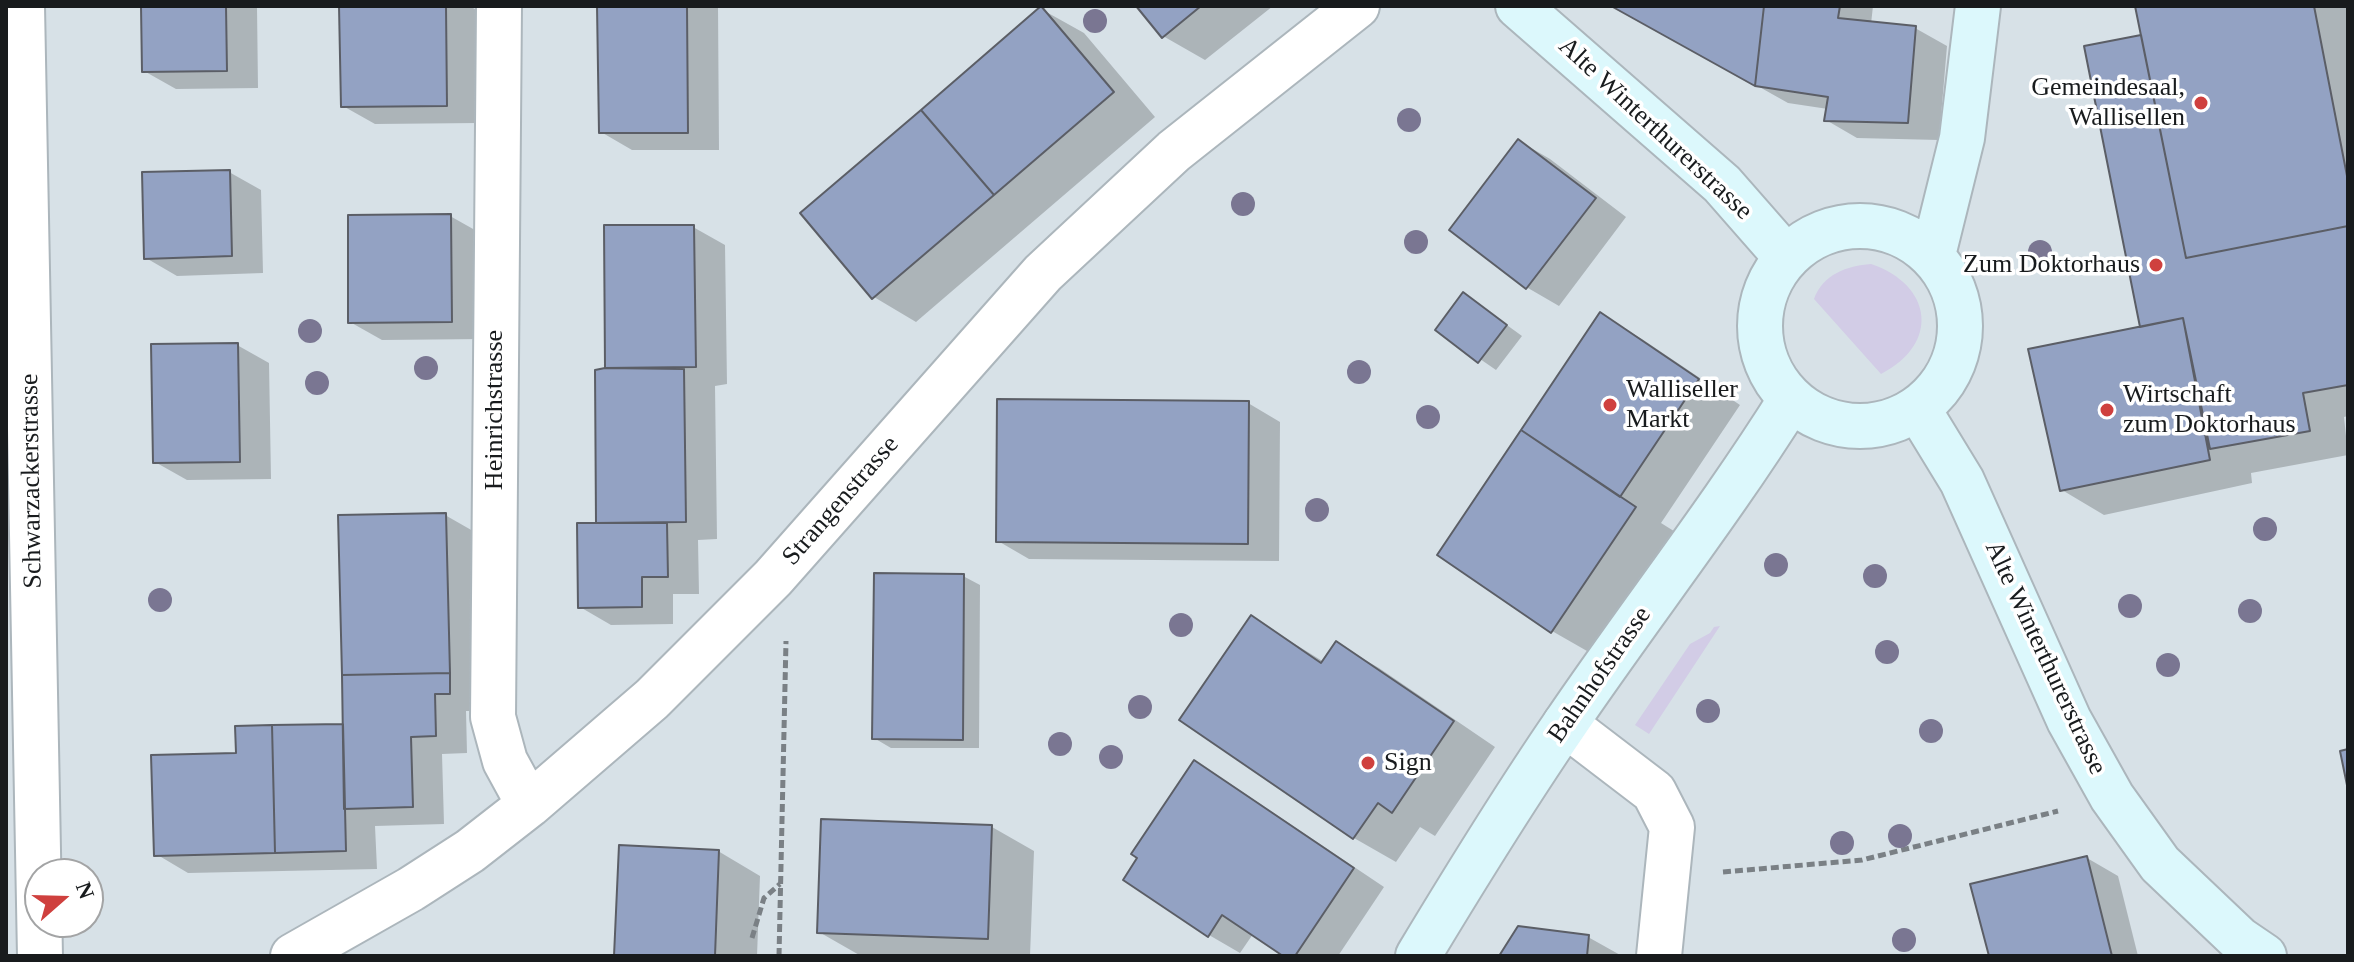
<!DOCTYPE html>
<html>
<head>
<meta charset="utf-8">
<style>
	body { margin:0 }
	#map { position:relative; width:2354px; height:962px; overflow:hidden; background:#d7e1e7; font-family:"Times New Roman",serif }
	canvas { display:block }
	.frame { position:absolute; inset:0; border:8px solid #181b1d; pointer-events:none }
	.north { position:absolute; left:24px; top:858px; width:80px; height:80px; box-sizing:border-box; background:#fff; border:2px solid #a3a4a5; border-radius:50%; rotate:70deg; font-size:22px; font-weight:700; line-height:32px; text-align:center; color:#181b1d }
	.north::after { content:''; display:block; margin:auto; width:28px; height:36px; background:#cf403e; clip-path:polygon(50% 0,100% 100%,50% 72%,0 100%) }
</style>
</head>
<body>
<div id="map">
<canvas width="2354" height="962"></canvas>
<div class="frame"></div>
<div class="north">N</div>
</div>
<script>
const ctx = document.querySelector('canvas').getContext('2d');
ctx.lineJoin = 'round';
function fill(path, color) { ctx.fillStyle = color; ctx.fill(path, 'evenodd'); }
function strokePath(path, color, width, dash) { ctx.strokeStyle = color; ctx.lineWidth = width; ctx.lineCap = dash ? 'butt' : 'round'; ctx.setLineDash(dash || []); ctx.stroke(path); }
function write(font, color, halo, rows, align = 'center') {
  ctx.font = font + ' "Times New Roman",serif'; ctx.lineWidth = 7; ctx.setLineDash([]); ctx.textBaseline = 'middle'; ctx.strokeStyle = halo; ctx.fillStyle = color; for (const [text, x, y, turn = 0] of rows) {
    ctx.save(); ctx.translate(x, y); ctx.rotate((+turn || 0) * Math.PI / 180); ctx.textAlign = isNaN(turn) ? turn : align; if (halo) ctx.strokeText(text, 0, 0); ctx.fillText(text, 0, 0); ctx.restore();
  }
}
const green = new Path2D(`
	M1871 264C1933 285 1940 344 1881 374L1814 299C1823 274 1847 266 1871 264Z
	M1720 626 1649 734 1635 725 1690 644 1710 633 1714 627Z`);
const shadow = new Path2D(`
	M143 6 257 7 258 88 176 89 144 71Z
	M341 6H469L477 10 478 123 375 124 343 106Z
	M599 6H718L719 150H632L601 132Z
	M1139 6H1273L1205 60 1163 36Z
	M1615 6H1873L1871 24 1915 28 1947 46 1939 140 1857 138 1826 120 1828 109 1788 103Z
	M2138 6H2348V416L2344 417 2348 455 2251 473 2252 483 2104 515 2062 490 2143 329 2144 38Z
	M1041 9 1084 33 1155 117 916 322 874 297Z
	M1519 141 1550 159 1626 217 1559 306 1528 288 1451 230Z
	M229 172 261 190 263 273 177 276 146 258Z
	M450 216 482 234 483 339 382 340 350 322Z
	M606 227H693L725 245 727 384 715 386 717 539 698 540 699 594H673V624L611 625 580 607 598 525 597 371 607 370Z
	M1464 294 1522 336 1496 370 1438 330Z
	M1600 315 1642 339 1740 405 1661 523 1677 533 1594 655 1552 631Z
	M237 345 269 363 271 479 187 480 155 462Z
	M1248 403 1280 422 1279 561 1029 559 998 541Z
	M445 515 487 539 481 711H466L467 753 442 754 444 824 375 826 377 869 188 873 156 854 238 755 345 726Z
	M963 576 980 585 979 748H891L874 738Z
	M1251 617 1324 662 1337 644 1379 668 1495 747 1435 836 1420 827 1396 862 1354 838Z
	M1195 763 1226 781 1384 887 1338 956H1286L1253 934 1240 953 1209 935Z
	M992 827 1034 851 1030 956H861L819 932Z
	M718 851 760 876 757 956H616Z
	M2087 858 2118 876 2138 956H1991Z
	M1588 937 1622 956H1502Z`);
const building = new Path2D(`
	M141 6H226L227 71 142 72Z
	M339 6H446L447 106 341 107Z
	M597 6H687L688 133H599Z
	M1041 6 1114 92 994 195 921 110Z
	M1136 6H1201L1162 38Z
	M1611 6H1764L1755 86Z
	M1764 6H1840L1838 18 1916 26 1908 123 1824 121 1828 97 1755 86Z
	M2135 6H2314L2348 181V226L2186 258Z
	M2141 35 2186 258 2348 226V385L2303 393 2310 431 2210 449 2183 318 2140 327 2084 46Z
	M921 110 994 195 872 299 800 213Z
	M1518 139 1596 198 1526 289 1449 230Z
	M230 170 232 256 144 259 142 172Z
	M451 214 452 322 348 323V215Z
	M604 225H694L696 367 605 368Z
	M1463 292 1507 325 1478 363 1435 330Z
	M1600 312 1699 379 1620 497 1521 430Z
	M2183 318 2210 460 2060 491 2028 349Z
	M238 343 240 462 153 463 151 344Z
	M605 368 684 369 686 522 596 523 595 370Z
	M997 399 1249 401 1248 544 996 542Z
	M1521 430 1636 507 1551 633 1437 555Z
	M446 513 450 673 342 675 338 515Z
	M577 523H667L668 577H642V607L578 608Z
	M874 573 964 574 963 740 872 739Z
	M1251 615 1321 663 1336 641 1454 721 1392 813 1378 803 1353 839 1179 720Z
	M450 673V694H435L436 736 411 737 413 807 344 809 342 675Z
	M343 724 346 851 275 853 272 725Z
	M272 725 275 853 154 856 151 755 236 753 235 726Z
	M2348 749V790L2340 751Z
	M1194 760 1354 868 1295 956H1283L1222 915 1208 937 1123 880 1137 858 1131 854Z
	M821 819 992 825 988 939 817 933Z
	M619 845 719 850 715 956H614Z
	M2087 856 2112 956H1989L1970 884Z
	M1518 926 1589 935 1587 956H1499Z`);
const path = new Path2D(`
	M1723 872 1862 860 2058 811
	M752 938 764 898 780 884
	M779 956 786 641`);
const street = new Path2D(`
	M22 6 40 956
	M499 6 493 717 505 761 529 805
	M1565 724 1654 792 1672 827 1659 956
	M293 956 411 889 470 851 529 805 652 699 773 578 1043 273 1174 151 1357 6`);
const secondary = new Path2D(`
	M1518 6 1722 184 1786 257
	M1760 326a100 100 0 1 1 200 0a100 100 0 1 1-200 0Z
	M1933 255 1962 138 1978 6
	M1918 409 1962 481 2069 720 2112 797 2160 864 2239 939 2264 956
	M1418 956C1465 878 1513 800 1565 724 1639 615 1721 511 1791 399`);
const trees = [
	[1095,21],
	[1409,120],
	[1243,204],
	[1416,242],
	[2040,252],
	[310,331],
	[426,368],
	[1359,372],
	[317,383],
	[1428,417],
	[1317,510],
	[2265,529],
	[1776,565],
	[1875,576],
	[160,600],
	[2130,606],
	[2250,611],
	[1181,625],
	[1887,652],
	[2168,665],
	[1140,707],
	[1708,711],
	[1931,731],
	[1060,744],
	[1111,757],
	[1900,836],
	[1842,843],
	[1904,940]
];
const markers = [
	[2201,103,8,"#cf403e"],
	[2156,265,8,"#cf403e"],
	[1610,405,8,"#cf403e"],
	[2107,410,8,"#cf403e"],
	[1368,763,8,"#cf403e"]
];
const poiNames = [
	["Gemeindesaal,",2185,88,"right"],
	["Wallisellen",2185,118,"right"],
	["Zum Doktorhaus",2140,265,"right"],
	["Walliseller",1626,390],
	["Markt",1626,420],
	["Wirtschaft",2123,395],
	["zum Doktorhaus",2123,425],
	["Sign",1384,763]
];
const streetNames = [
	["Alte Winterthurerstrasse",1655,129,43],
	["Heinrichstrasse",495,410,-90],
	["Schwarzackerstrasse",32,481,-91],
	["Strangenstrasse",841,501,-49],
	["Alte Winterthurerstrasse",2045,658,65],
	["Bahnhofstrasse",1600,675,-55]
];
fill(green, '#d2cce6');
fill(shadow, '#0003');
fill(building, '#93a2c3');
strokePath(building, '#5b5e66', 2);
strokePath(street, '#acb6bc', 48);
strokePath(secondary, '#acb6bc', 48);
strokePath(path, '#7a8085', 5, [8, 4]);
strokePath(street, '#fff', 44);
strokePath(secondary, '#dcf8fc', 44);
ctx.fillStyle = '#7a7692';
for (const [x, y] of trees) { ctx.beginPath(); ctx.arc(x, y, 12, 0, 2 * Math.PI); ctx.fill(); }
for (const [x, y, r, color] of markers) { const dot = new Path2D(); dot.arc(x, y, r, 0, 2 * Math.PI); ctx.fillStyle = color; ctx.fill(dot); strokePath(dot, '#fff', 3); }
write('26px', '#181b1d', '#fff', poiNames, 'left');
write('26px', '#181b1d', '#fff', streetNames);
</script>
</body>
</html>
